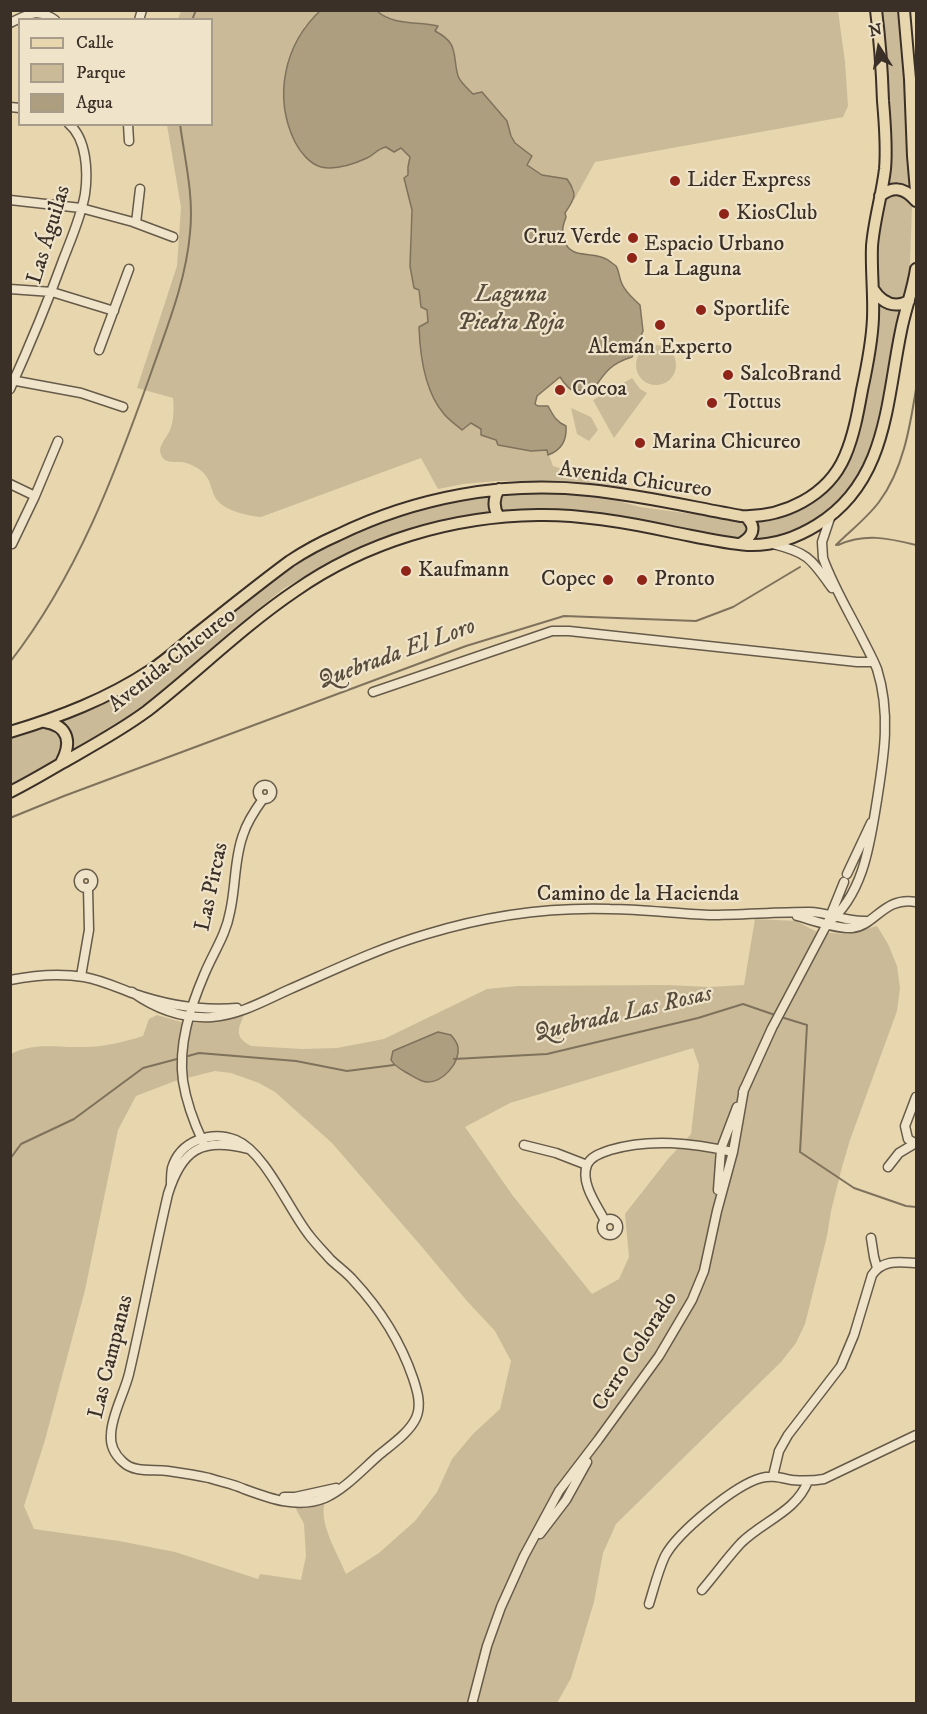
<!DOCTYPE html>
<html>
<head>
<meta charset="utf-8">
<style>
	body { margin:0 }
	#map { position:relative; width:927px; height:1714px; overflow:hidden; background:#e7d6ae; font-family:"IM FELL DW Pica",serif }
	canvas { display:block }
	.frame { position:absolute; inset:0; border:12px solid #3b3027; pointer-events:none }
	.legend { position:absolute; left:18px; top:18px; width:195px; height:108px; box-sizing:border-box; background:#efe4ca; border:2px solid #a79c89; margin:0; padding:8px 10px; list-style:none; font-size:18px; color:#3b3027 }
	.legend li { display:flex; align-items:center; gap:12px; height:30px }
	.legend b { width:30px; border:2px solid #a79c89 }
	.north { position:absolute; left:849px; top:18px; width:60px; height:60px; -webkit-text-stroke:4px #efe4ca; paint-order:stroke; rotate:349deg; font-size:16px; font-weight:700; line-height:24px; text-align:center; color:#3b3027 }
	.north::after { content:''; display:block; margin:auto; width:21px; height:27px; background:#3b3027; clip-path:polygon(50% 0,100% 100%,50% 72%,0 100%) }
</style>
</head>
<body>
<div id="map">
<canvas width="927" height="1714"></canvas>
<div class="frame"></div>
<ul class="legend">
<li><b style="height:8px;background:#e7d6ae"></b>Calle</li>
<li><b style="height:16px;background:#caba97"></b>Parque</li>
<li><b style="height:16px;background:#ad9e80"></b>Agua</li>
</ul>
<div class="north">N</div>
</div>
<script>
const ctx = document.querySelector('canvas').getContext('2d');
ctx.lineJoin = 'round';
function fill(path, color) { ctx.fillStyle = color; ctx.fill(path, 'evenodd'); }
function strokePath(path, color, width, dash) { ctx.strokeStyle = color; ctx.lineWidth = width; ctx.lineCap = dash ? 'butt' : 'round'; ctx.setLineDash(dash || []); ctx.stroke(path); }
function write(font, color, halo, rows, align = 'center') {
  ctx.font = font + ' "IM FELL DW Pica",serif'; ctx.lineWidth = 4.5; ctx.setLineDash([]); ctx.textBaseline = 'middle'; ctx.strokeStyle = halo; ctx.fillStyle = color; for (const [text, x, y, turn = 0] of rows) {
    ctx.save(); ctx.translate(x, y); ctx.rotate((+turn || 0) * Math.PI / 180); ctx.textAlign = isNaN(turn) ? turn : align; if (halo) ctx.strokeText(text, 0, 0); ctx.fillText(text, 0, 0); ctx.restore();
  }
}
const green = new Path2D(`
	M181 11H321L304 27 368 158C381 146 384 147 401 148L411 157 408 167 412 210 410 242 421 307 427 310 428 322 419 327C421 356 423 390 444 413 449 419 456 425 461 430L471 423 481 429V435C503 443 524 451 547 450L553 466 625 487 624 492 611 486 555 481H497L463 484 438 489 421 458 261 517C248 516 221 510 215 497 210 486 211 478 199 469 194 466 188 463 182 462 173 462 162 464 160 451 160 444 167 437 170 430 174 420 174 409 173 398L137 388 177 266 181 207 167 125 212 124V20L178 19Z
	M377 11H838L845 62 848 106 843 117 595 162 574 200V189L567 179 542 175 527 165 532 156 515 143 511 136 507 121 473 94 458 78 454 49 435 31 437 26C417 20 395 27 377 11Z
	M881 11H898L902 41 910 188 908 189H888Z
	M893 194C902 195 908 197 912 206L909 290C905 300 899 299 890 300L879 289 877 284 878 241 882 202 885 199Z
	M879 303 902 308 869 459 854 484 828 514 793 532 771 539 751 541 755 521 766 519 842 471 876 331Z
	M636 365a20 20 0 1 1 40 0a20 20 0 1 1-40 0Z
	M632 378 640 389 647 393 614 438 593 400Z
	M571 408 591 417 598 430 589 441 577 434Z
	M525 493 579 494 611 499 640 507 744 521 749 528 743 537H725L631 519 568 510H508L445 520 384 537 326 564 283 589 230 632 158 698 98 738 11 788V738L32 731 138 685 303 559 383 521 468 497Z
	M755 919 796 921 817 932 847 934 877 926 888 944 897 966 900 988 897 1011 850 1140 842 1167 831 1211 827 1236 805 1324 796 1343 781 1362 616 1524 603 1553 594 1602 571 1678 557 1703H11V1054C35 1042 58 1048 84 1047 104 1047 124 1042 143 1036L149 1019 157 1015C165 1017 173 1020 181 1022 201 1026 224 1019 244 1015 238 1029 234 1037 251 1046L302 1049 337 1048 384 1039 487 989 518 986 668 985 709 987 744 985ZM693 1048 699 1065 691 1134 668 1159 625 1214 629 1257 619 1279 592 1294 513 1196 465 1127 510 1103ZM215 1071 231 1073 259 1083 275 1092 332 1143 422 1247 467 1301 495 1331 511 1361 500 1409 473 1434 452 1459 437 1492 415 1521 379 1553 346 1574C338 1554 318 1523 325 1502L295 1507 304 1524 306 1556 301 1580 260 1574 258 1579 175 1552 119 1541 34 1529 24 1506 45 1440 85 1290 118 1130 136 1096 175 1081Z`);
const water = new Path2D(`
	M321 10 377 11C394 26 417 21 438 26L435 31C460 44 452 55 458 76 460 82 468 89 473 94L482 92 507 121 511 136 515 143 532 156 527 165 542 175 567 179C578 195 575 198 565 213L566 217C563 225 561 232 564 240 571 261 593 250 608 260 609 261 615 265 616 266 619 270 619 278 622 284 626 293 633 298 640 305L643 331 632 357C612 363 606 371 595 387 574 392 572 395 560 377L537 396 535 404 538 406H548C553 415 556 422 566 426 567 440 562 450 548 455L547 450 531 451 498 445 496 440 481 435V429L471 423 462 430C456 425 449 420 444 414 424 391 420 355 419 327L428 322 427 310 421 307 419 290 414 288 410 266 412 210 404 178 408 175V167L410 157 401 148 394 152 386 147C377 149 374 155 367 158 354 164 335 170 321 167 310 164 300 152 295 142 273 97 284 44 321 10Z
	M438 1032 451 1035C454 1039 457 1042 458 1047 460 1063 443 1083 426 1082 420 1081 414 1077 409 1074 402 1070 395 1067 391 1060L393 1051Z`);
const stream = new Path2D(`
	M192 20 196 10
	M836 545C850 531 867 518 879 502 903 470 910 427 916 389
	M838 545C865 533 888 538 916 545
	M10 662C77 576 115 474 151 373 167 327 186 281 190 233 194 196 185 161 180 124
	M10 818 64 796 466 646 564 616 696 621 733 607 800 567
	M781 1017 807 1025 800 1152 854 1188 906 1206 916 1207
	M188 1056 199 1053 296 1061 347 1071 394 1065
	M454 1059 547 1054 698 1018 743 1004 775 1015
	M10 1159 21 1144 74 1119 143 1068 177 1059`);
const minor = new Path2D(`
	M139 20 142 10
	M10 23C27 15 38 7 55 20
	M10 107 20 108
	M128 124 129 141
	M10 200 81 208 133 222 173 237
	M136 223 140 189
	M10 289 52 292 114 311
	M99 350 129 269
	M11 380 81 393 123 407
	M10 389C29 347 47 304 63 260 71 239 81 217 85 194 88 173 87 139 69 124
	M10 484 35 496
	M12 544 35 496 58 441
	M773 544C809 553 811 559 832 588
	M373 692 552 631H569L857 662H874
	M258 792a7 7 0 1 1 14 0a7 7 0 1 1-14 0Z
	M79 881a7 7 0 1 1 14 0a7 7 0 1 1-14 0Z
	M847 874 871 823
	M797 916C812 920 836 929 852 928 875 926 884 896 916 902
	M827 924C864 894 870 843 877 800 884 756 891 713 877 669 873 659 868 650 863 640 850 614 833 586 823 558L822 542 831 515
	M81 976 89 930 88 888
	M10 980C35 975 60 973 84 977 101 980 116 987 132 993 166 1005 201 1011 237 1008
	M132 992C156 1009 182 1019 212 1017 239 1015 264 1001 288 990 334 970 379 948 427 934 486 916 547 907 610 909 643 909 676 914 709 915 742 915 775 912 809 912 829 912 846 922 866 921
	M743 1092 772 1028 827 924 844 882
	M916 1097 905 1126 908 1139 916 1144
	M203 1142C195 1125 186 1100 183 1081 178 1045 190 1008 204 975 213 953 226 935 230 912 236 886 234 859 243 835 247 822 255 810 263 799
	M524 1145 556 1153 587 1165
	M888 1167 899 1153 914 1144
	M171 1184C171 1179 171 1173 172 1168 180 1141 211 1130 236 1140 265 1152 289 1210 309 1235 315 1243 323 1251 330 1259 337 1266 346 1272 353 1280 380 1309 400 1340 413 1378 417 1390 422 1405 416 1418 409 1433 391 1445 379 1455 363 1469 345 1489 325 1498 298 1509 271 1499 244 1489 233 1484 221 1482 209 1478 196 1475 182 1473 168 1471 153 1469 134 1473 123 1462 115 1455 110 1445 111 1434 112 1414 124 1394 129 1374 143 1314 154 1254 168 1194 182 1149 202 1137 248 1149
	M718 1190 721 1149 737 1107
	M602 1227a8 8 0 1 1 16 0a8 8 0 1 1-16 0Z
	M605 1221C597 1205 580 1183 587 1165 591 1156 602 1153 610 1150 650 1138 692 1143 733 1152
	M871 1238 874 1257 877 1268
	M773 1476 779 1451 788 1435 841 1366 854 1335 872 1275C883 1259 899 1262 916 1263
	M284 1497H295L336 1488
	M540 1534 566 1500 587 1462
	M702 1590C715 1575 727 1558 741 1543 763 1521 796 1512 808 1481
	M649 1604C654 1588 658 1571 665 1556 678 1532 735 1485 761 1478 772 1475 781 1478 792 1480 803 1481 813 1481 824 1479L916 1435
	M472 1704 487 1646 501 1607 524 1556 559 1491 598 1440 659 1356 692 1300 704 1271 717 1211 733 1152 744 1089`);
const major = new Path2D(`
	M904 10 910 79 913 156 916 191
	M880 196C894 185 905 188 916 201
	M873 289C882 303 894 309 909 301
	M499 489C493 499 493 508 499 517
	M740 544C752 537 758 528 746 517
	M45 722C69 726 72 743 61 763
	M10 732C60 717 107 699 151 670 165 661 177 650 190 639 223 613 256 586 290 561 305 551 322 542 338 535 416 497 503 481 589 490 640 495 691 507 741 516 783 518 828 496 845 456 854 435 858 412 862 390 867 367 872 343 873 318 874 294 871 270 872 246 874 220 882 195 885 169 887 147 885 124 883 101 882 71 880 41 876 10
	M10 792C28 783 45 773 62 763 90 747 120 731 147 711 197 672 242 627 295 591 365 542 452 516 538 515 580 514 631 523 672 532 698 537 723 543 748 545 774 546 796 538 817 525 887 482 886 403 901 331 905 310 913 290 916 269`);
const markers = [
	[675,181,6,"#8f2418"],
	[724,214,6,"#8f2418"],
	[633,238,6,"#8f2418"],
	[632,258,6,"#8f2418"],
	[701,310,6,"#8f2418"],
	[660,325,6,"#8f2418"],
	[728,375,6,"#8f2418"],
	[560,390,6,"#8f2418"],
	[712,403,6,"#8f2418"],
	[640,443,6,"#8f2418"],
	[406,571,6,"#8f2418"],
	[608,580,6,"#8f2418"],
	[642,580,6,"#8f2418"]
];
const poiNames = [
	["Lider Express",687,181],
	["KiosClub",736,214],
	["Cruz Verde",621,238,"right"],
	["Espacio Urbano",644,245],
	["La Laguna",644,270],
	["Sportlife",713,310],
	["Alemán Experto",660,348,"center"],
	["SalcoBrand",740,375],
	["Cocoa",572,390],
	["Tottus",724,403],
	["Marina Chicureo",652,443],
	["Kaufmann",418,571],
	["Copec",596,580,"right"],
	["Pronto",654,580]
];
const streetNames = [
	["Las Águilas",50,235,-73],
	["Avenida Chicureo",635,481,8],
	["Avenida Chicureo",173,661,-38],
	["Las Pircas",213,887,-78],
	["Camino de la Hacienda",638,895],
	["Cerro Colorado",636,1352,-57],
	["Las Campanas",112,1357,-76]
];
const waterNames = [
	["Laguna",511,296],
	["Piedra Roja",511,324],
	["Quebrada El Loro",397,655,-20],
	["Quebrada Las Rosas",623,1015,-13]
];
fill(green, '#caba97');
fill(water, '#ad9e80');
strokePath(water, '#7f725c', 1.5);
strokePath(stream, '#7f725c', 2);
strokePath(minor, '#665a49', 11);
strokePath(major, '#3b3027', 14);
strokePath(minor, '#efe4ca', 8);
strokePath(major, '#e7d6ae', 10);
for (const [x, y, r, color] of markers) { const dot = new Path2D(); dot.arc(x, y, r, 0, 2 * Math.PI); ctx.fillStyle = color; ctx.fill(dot); strokePath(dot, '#efe4ca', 2); }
write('22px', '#3b3027', '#efe4ca', poiNames, 'left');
write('22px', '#3b3027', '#efe4ca', streetNames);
write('italic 24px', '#584c3d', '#efe4ca', waterNames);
</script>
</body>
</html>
